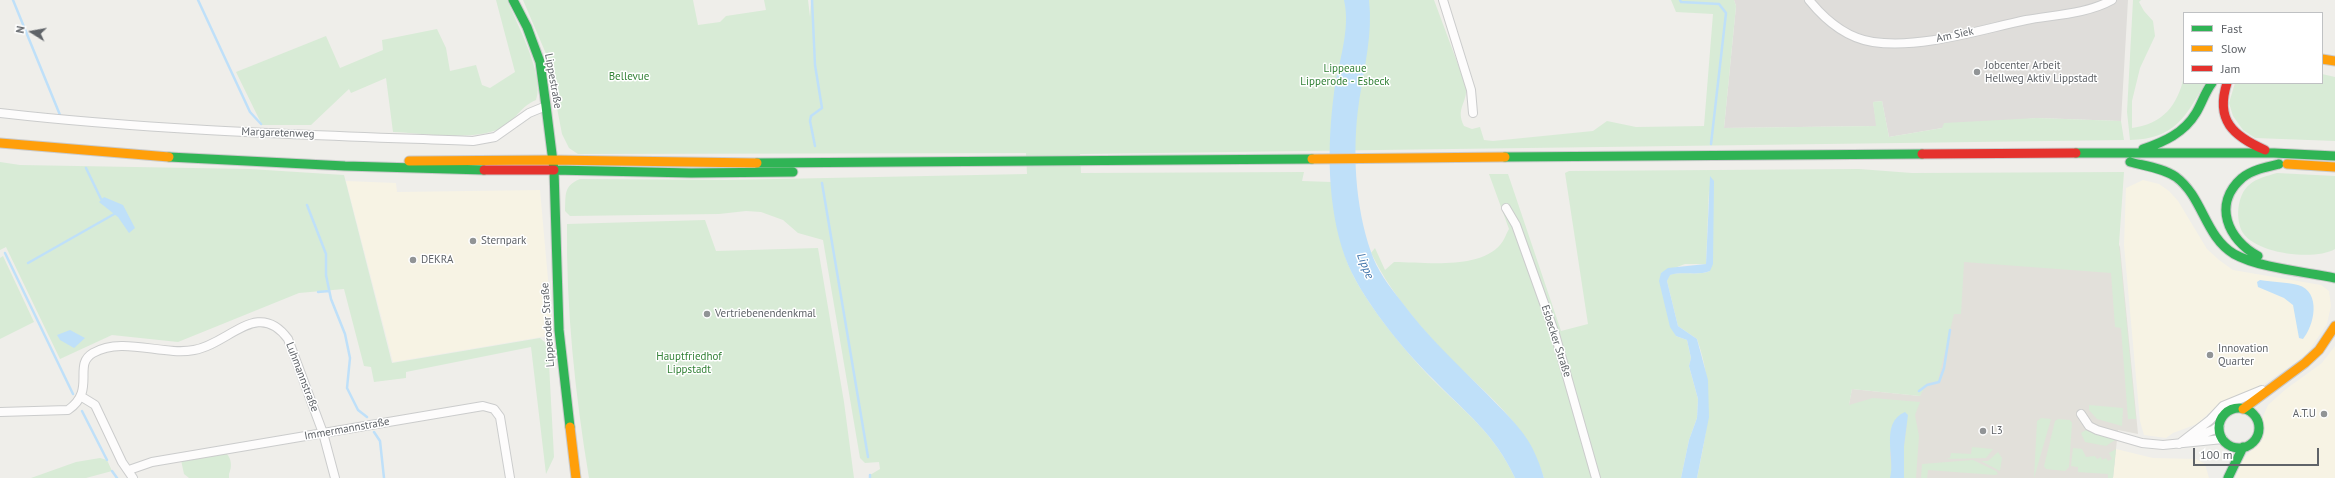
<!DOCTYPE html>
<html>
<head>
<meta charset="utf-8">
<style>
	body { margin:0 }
	#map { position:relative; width:2335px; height:478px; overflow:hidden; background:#efeeea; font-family:"PT Sans",sans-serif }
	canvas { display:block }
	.legend { position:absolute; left:2183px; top:12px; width:140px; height:72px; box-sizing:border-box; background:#fff; border:1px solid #bfc1c3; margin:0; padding:5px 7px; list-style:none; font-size:12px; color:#5f6368 }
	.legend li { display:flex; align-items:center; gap:8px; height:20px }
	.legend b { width:20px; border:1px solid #bfc1c3 }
	.north { position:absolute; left:12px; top:12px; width:40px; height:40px; -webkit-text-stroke:3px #fff; paint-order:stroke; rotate:281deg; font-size:11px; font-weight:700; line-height:16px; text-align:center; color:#5f6368 }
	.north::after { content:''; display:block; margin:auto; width:14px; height:18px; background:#5f6368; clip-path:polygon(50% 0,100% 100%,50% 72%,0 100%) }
	.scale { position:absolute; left:2193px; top:448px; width:126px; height:18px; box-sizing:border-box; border:2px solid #5f6368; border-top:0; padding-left:5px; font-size:12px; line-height:14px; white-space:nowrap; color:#5f6368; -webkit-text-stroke:3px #fff; paint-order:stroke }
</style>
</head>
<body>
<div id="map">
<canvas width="2335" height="478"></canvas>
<ul class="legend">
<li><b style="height:5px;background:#30b455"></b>Fast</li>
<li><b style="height:5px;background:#ff9f0a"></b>Slow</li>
<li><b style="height:5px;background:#e5322d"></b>Jam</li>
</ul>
<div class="north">N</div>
<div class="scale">100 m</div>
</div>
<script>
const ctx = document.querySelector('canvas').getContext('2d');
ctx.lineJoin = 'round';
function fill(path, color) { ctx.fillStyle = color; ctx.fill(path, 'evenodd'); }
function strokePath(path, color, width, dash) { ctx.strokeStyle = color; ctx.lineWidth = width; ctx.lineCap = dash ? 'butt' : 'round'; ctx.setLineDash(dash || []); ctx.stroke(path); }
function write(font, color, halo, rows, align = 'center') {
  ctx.font = font + ' "PT Sans",sans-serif'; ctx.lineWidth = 3; ctx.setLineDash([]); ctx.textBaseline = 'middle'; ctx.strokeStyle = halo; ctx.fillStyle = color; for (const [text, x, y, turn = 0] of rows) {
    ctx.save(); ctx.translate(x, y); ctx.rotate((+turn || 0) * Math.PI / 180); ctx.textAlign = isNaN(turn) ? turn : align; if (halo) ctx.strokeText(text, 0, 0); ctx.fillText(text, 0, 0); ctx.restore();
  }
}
const commercial = new Path2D(`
	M2143 180 2159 184 2169 191 2178 201 2207 249 2219 260 2233 270 2321 285 2329 291 2331 306 2327 324 2308 352 2300 359 2260 387 2220 403 2197 424 2173 433 2166 438 2144 435 2140 421 2124 245 2126 188Z
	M346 181 396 183 397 192 540 190 553 335 393 362Z
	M2335 346V478H2235L2244 458 2262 440 2265 432 2262 419 2268 405 2286 389 2322 363Z
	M2116 449 2153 458 2196 459 2205 464 2209 478H2113Z`);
const industrial = new Path2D(`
	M1734 0H2128L2121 121 2037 118 1942 128 1889 137 1882 101 1873 102 1877 126 1724 128 1736 6Z`);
const education = new Path2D(`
	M1945 199 2107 225 2120 247 2138 434 2118 430 2113 478H1834L1852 389 1920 396Z`);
const green = new Path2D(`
	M496 0H507C517 24 545 76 536 100 520 107 518 117 506 125 481 143 423 133 393 132L386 78 351 93 349 89 311 125H262L236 72 326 36 340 68 383 50 382 40 437 29 446 48 450 71 476 65 482 85 490 88 515 72Z
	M523 0H693L698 25 720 22 726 16 766 10 764 0H808L810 17 811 0H1434L1466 86C1468 103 1455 108 1464 126L1472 129 1480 127 1484 140 1493 141 1593 131 1607 121 1636 127 1704 126 1713 14 1676 12 1671 0H1734L1736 6 1724 128 1876 126 1873 102 1882 101 1889 137 1942 128 1944 123 2037 118 2121 121 2124 140 1080 154 1081 173 1304 172 1302 181 1331 182C1334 207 1337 232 1345 256 1357 294 1404 350 1432 379 1466 413 1494 433 1515 478H870V475L880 469 879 462 865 463 860 458 823 240 798 233 783 220 761 212 746 211 719 214 570 216 565 211C566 195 563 186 580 179L727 180 1027 174 1026 153 578 154 569 148 562 134 547 56Z
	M2133 0H2141L2139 2 2144 11 2153 21 2155 36 2140 68 2132 101V128C2163 124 2178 105 2184 76V83H2205C2186 117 2174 139 2130 140L2127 112Z
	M2322 74 2335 77V141L2255 138 2243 130 2233 116 2229 103 2235 83H2322Z
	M0 162 20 165 250 169 344 175 392 363 540 338 548 345 554 457 546 474 531 347 406 372V378L374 382 371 367 364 366 344 289 299 293 178 342 112 335 60 359 6 247 0 250Z
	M1859 169 1912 173 2124 172 2119 244 2136 419H2128L2121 328 2115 327 2111 273 1964 262 1961 314H1954L1938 381 1927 383 1920 396 1852 389 1849 405 1873 398 1920 402 1915 415 1919 436 1916 478H1904V446L1907 424 1890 453 1892 472 1890 478H1697C1708 426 1715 391 1697 339L1678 326 1667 281 1669 275C1683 271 1698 276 1710 271L1709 190 1706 264H1685L1661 273 1676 336 1687 340 1691 358 1689 366 1698 399 1697 418 1689 440 1681 478H1544C1524 419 1485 394 1443 351 1415 321 1389 290 1371 253L1375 248 1385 270 1394 262C1424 262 1478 270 1500 245 1504 241 1506 234 1509 229L1489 174H1508L1561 331 1588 324 1565 173 1569 171Z
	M2277 173 2335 176V249C2315 261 2257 254 2243 233 2235 220 2237 195 2249 185 2257 178 2267 176 2277 173Z
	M705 220 716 251 818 248 844 402 854 478H589C575 393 566 309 567 224Z
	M3 256 34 322 0 339V258Z
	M2089 405 2123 408 2122 426 2097 419 2089 410Z
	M2041 418 2051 419 2034 478 2037 421Z
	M2058 419 2070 420 2072 423 2069 467 2065 471 2046 469 2044 466 2055 421Z
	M2086 430 2114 438 2115 440 2106 446 2085 442 2081 433Z
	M1972 447 1993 449 1986 458 1946 459 1950 458 1951 453 1971 454Z
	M2073 448 2082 449 2086 457 2095 456 2097 459 2101 457 2102 460 2106 458 2108 461 2112 459 2109 453 2116 449 2113 478H2108V474L2078 472V467L2071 466Z
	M1998 452 2002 458 2000 471 1981 461H1988Z
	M226 453C232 459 232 467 229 474V478H189L184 474 181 460Z
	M100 458 107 460 112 471 86 478H31L76 462Z
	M1973 460 1996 471 1998 474 1995 475 1928 470 1927 478H1921L1922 464Z`);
const water = new Path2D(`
	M1344 0H1369C1373 34 1364 68 1359 102 1352 150 1355 206 1371 252 1377 270 1389 286 1401 301 1426 335 1457 364 1487 394 1501 409 1516 422 1527 439 1535 451 1540 465 1544 478H1515C1494 433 1466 413 1433 379 1403 350 1359 296 1345 257 1327 206 1327 146 1334 93 1338 63 1351 30 1344 0Z
	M1710 176 1714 181 1713 264 1710 271C1698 276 1683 271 1670 275L1667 281 1678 326 1697 339 1708 380 1709 417 1697 478H1681L1689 440 1697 418 1698 399 1689 366 1691 358 1687 340 1676 336 1670 327 1659 281 1661 273 1668 268 1706 264Z
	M104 197 123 205 135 228 129 233 118 217 99 202Z
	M2260 280C2273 282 2286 282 2298 285 2322 292 2314 326 2303 339L2299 338 2293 305 2284 298 2258 287 2257 282Z
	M70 330 85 338 74 348 60 340 57 335Z
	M1905 412 1908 415 1904 446V478H1890C1896 459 1879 423 1905 412Z`);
const stream = new Path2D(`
	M13 0 60 115
	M198 0 250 112 261 124
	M812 0 815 65 822 108 811 116 810 121 815 146
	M1680 0 1681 2 1719 4 1726 13 1711 144
	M86 168 101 199 104 201
	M822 183 868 457
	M307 205 326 254V275L331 299 345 334 350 358 347 388 358 410 367 417
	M5 253 73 394
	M28 263 116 213
	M318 292 329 291
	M1919 391 1927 385 1939 382 1944 368 1950 330
	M82 411 107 460
	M374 432 380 441 384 478
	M112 471 117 478
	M870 475V478`);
const street = new Path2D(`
	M1443 0 1471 90 1473 113
	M1809 0C1826 21 1846 38 1873 42 1921 49 1979 30 2026 20 2053 15 2087 14 2112 0
	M0 113C157 131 315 135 473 141L495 137 529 113 546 106
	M1506 208 1516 225 1555 334 1596 478
	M82 397 95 405 122 462 133 478
	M0 412 68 410C97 390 72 365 93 353 123 336 162 356 194 350 229 344 258 298 288 339L323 433 335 478
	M2081 414 2089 426 2097 430 2142 443 2163 445 2223 439
	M2188 440 2213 430 2220 425
	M2179 444 2210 420 2223 406 2262 390
	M129 470 152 462 483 406 494 409 500 417 510 478`);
const fast = new Path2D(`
	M513 0 527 27 540 62 546 106 554 170 559 330 570 427
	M2143 149C2164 142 2184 133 2196 113 2202 103 2205 92 2212 83
	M2076 153H2274L2335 156
	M169 157 345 166 484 170
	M1505 157 1922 154
	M2130 162C2145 166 2163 168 2176 177 2203 197 2205 237 2234 254 2259 268 2306 272 2335 278
	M757 163 1312 159
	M554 170 691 173 793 172
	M2258 256C2228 240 2212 204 2242 178 2252 170 2266 167 2279 164
	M2219 428a20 20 0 1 1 40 0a20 20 0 1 1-40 0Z
	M2228 478 2243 447`);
const slow = new Path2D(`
	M2322 59 2335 61
	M0 143 169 157
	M1312 159 1505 157
	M551 160 757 163
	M409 161 551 160
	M2287 164 2335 167
	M2243 409 2305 363 2319 350 2335 326
	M570 427 576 478`);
const jam = new Path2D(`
	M2227 83C2215 120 2233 136 2265 150
	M1922 154 2076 153
	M484 170H554`);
const markers = [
	[1977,72,4,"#919496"],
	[473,241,4,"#919496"],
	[413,260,4,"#919496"],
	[707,314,4,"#919496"],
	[2210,355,4,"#919496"],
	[2324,414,4,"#919496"],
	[1983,431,4,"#919496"]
];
const streetNames = [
	["Am Siek",1955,35,-12],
	["Lippestraße",553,81,80],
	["Margaretenweg",278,133,2],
	["Lipperoder Straße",548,325,-94],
	["Esbecker Straße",1556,341,72],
	["Luhmannstraße",302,377,69],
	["Immermannstraße",347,429,-10]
];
const poiNames = [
	["Jobcenter Arbeit",1985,66],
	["Hellweg Aktiv Lippstadt",1985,79],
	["Sternpark",481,241],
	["DEKRA",421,260],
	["Vertriebenendenkmal",715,314],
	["Innovation",2218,349],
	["Quarter",2218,362],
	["A.T.U",2316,414,"right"],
	["L3",1991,431]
];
const parkNames = [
	["Lippeaue",1345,69],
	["Lipperode - Esbeck",1345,82],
	["Bellevue",629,77],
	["Hauptfriedhof",689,357],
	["Lippstadt",689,370]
];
const waterNames = [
	["Lippe",1365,266,68]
];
fill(commercial, '#f7f3e4');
fill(industrial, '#dfddda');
fill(education, '#e2e0da');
fill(green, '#d8ebd6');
fill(water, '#bfe0f9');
strokePath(stream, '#bfe0f9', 2.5);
strokePath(street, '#cbcccc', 10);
strokePath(fast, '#cacacb', 11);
strokePath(slow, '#cacacb', 11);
strokePath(jam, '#cacacb', 11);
strokePath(street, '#fdfcfc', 8);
strokePath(fast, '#30b455', 9);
strokePath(slow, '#ff9f0a', 9);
strokePath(jam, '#e5322d', 9);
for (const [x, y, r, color] of markers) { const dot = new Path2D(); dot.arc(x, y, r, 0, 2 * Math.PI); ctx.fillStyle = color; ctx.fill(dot); strokePath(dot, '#fff', 1.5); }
write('11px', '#5f6368', '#fff', streetNames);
write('11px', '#5f6368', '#fff', poiNames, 'left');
write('11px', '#348238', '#fff', parkNames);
write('italic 12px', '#4174aa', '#fff', waterNames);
</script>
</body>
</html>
